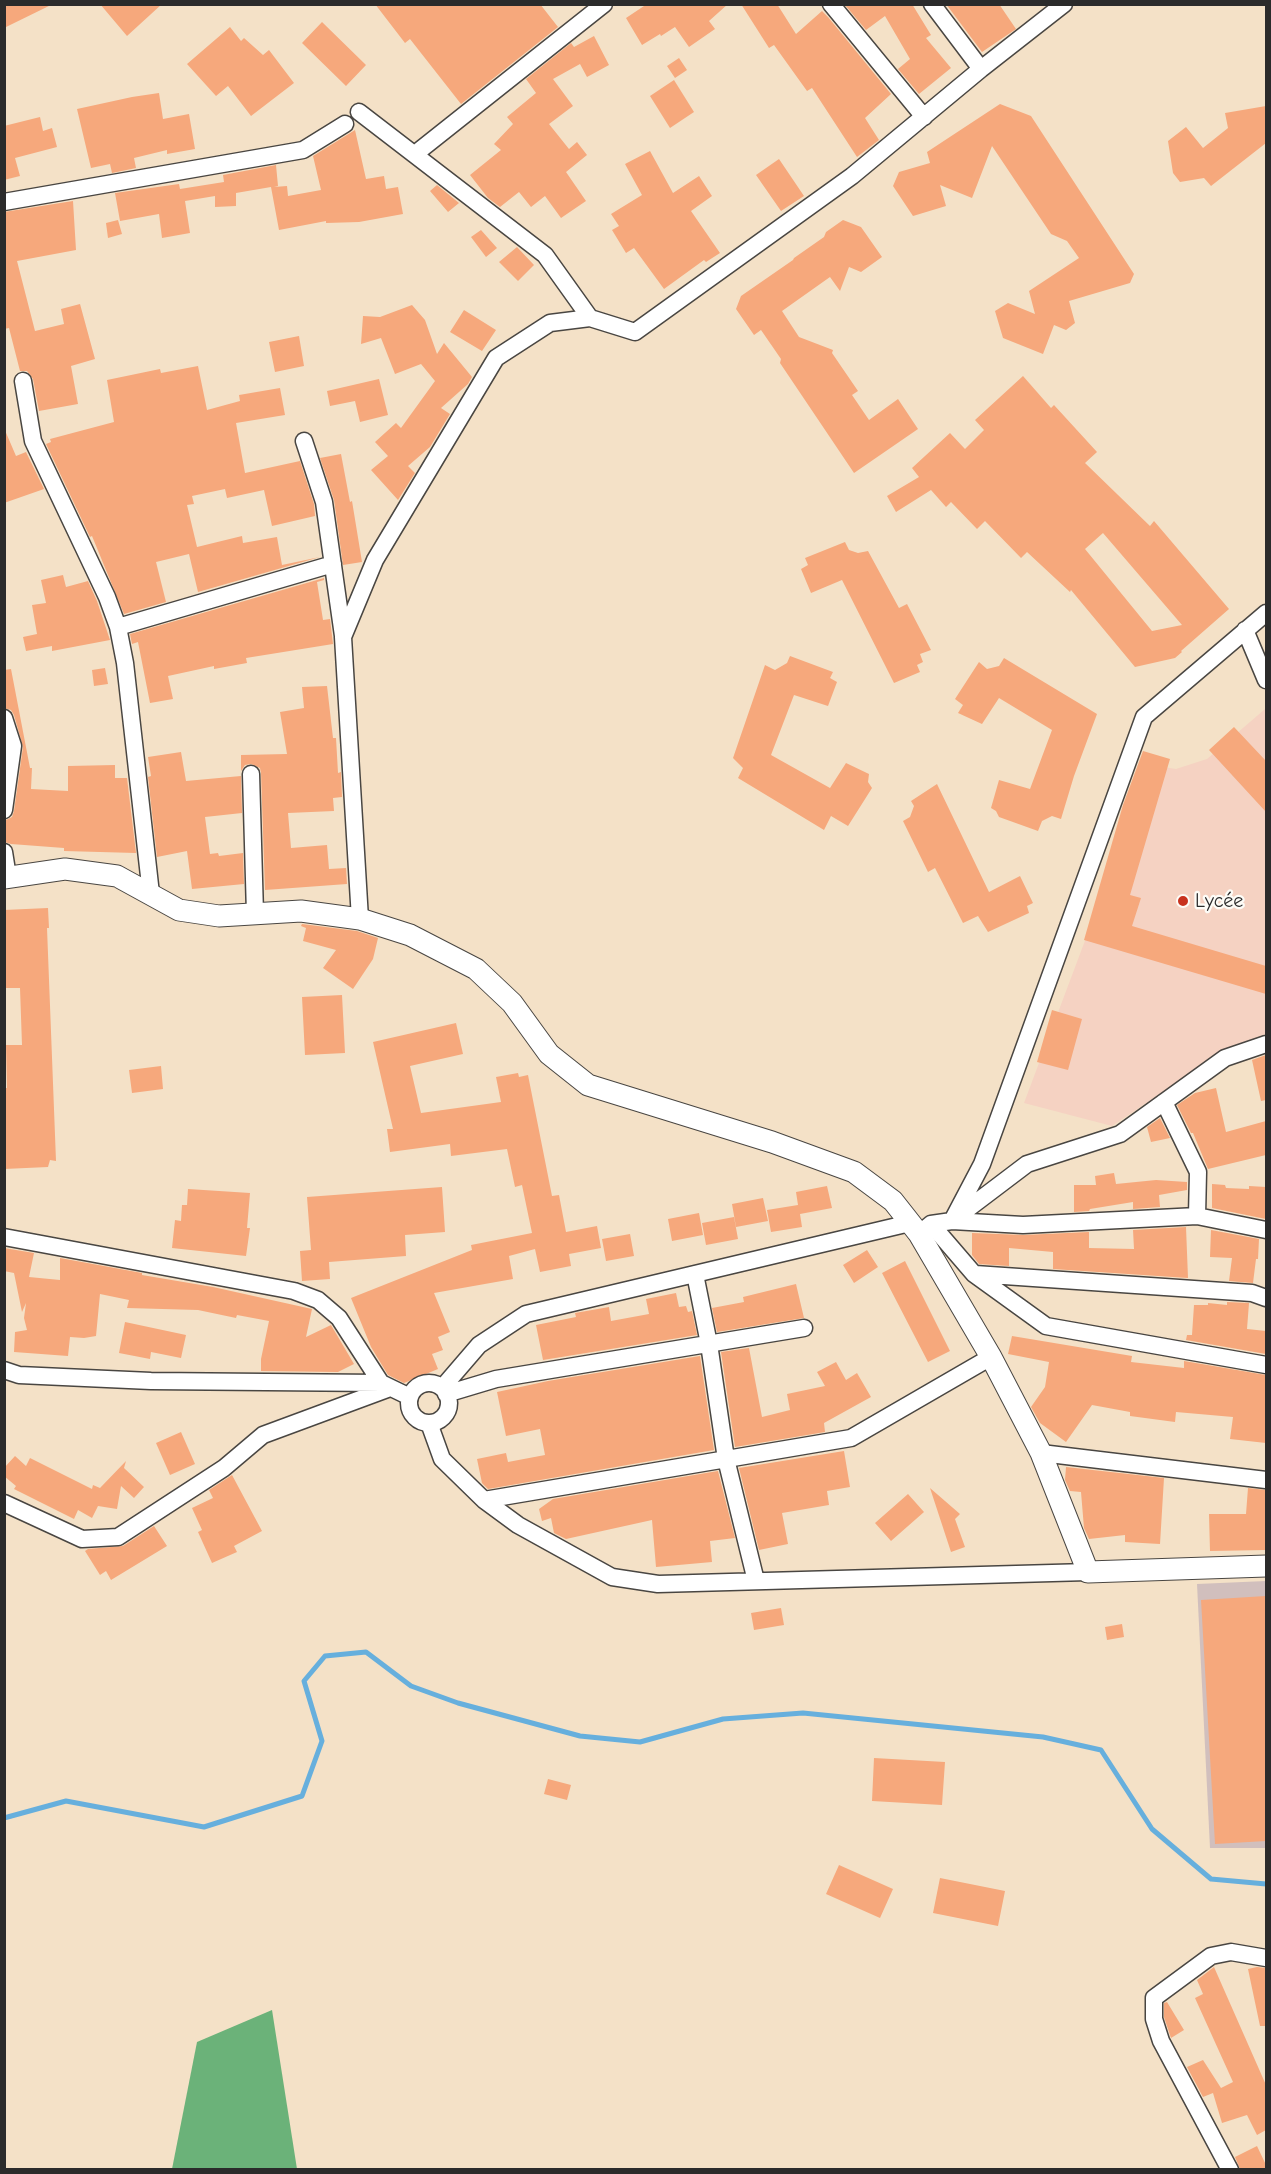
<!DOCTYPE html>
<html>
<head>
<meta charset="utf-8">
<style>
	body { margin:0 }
	#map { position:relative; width:1271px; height:2174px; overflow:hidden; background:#f4e1c7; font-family:"Comic Neue",sans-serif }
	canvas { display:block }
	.frame { position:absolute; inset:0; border:6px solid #2b2b2b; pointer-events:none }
</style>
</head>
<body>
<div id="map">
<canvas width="1271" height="2174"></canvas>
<div class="frame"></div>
</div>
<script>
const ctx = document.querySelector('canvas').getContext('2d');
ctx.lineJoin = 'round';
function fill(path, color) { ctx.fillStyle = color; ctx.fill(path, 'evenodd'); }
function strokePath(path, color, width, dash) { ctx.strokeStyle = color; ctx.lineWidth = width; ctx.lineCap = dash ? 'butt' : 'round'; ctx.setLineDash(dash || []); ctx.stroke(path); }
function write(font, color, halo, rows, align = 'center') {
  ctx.font = font + ' "Comic Neue",sans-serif'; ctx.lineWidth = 4.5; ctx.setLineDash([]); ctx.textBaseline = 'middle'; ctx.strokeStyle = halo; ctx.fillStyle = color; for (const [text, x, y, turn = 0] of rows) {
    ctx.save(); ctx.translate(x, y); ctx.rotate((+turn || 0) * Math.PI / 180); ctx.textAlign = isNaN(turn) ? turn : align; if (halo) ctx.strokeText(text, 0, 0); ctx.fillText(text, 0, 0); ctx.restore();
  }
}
const built = new Path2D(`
	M1265 709 1266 711V1034L1230 1047 1112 1126 1024 1103 1151 765 1176 769 1207 759Z`);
const industrial = new Path2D(`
	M1266 1581V1848H1210L1197 1584Z`);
const forest = new Path2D(`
	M272 2010 297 2169H172L197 2042Z`);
const stream = new Path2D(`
	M4 1818 66 1801 204 1827 302 1796 322 1741 304 1681 325 1656 366 1652 411 1686 458 1703 580 1736 640 1742 723 1719 803 1713 1043 1737 1101 1750 1152 1829 1211 1879 1266 1884`);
const building = new Path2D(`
	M4 4H53L4 28Z
	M100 4H162L127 36Z
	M375 4H540L558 27 461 104 410 39 405 43Z
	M647 4H728L709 21 715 29 689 47 675 27 661 36 660 34 642 45 626 18Z
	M741 4H777L796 34 822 11 828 17 891 94 865 118 879 140 857 157 812 88 807 91 774 45 769 48Z
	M912 4 931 35 926 38 951 68 919 94 898 69 910 59 885 16 866 30 845 5Z
	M946 4H999L1016 29 982 52Z
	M322 22 366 65 346 86 302 43Z
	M230 27 241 41 244 38 263 55 269 50 294 83 251 116 228 86 216 96 187 64Z
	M594 36 609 65 587 77 580 64 553 79 573 106 549 124 569 149 577 142 587 155 566 172 586 201 561 218 545 196 531 207 519 192 500 207 488 198 470 175 501 150 494 144 513 124 507 117 536 93 526 79 571 43 574 47Z
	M679 58 687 70 675 78 667 66Z
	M674 80 694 112 670 128 650 96Z
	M159 93 163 119 189 114 195 149 167 154V150L134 158 136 168 112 173 110 164 91 168 77 109 132 97Z
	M1000 104 1031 116 1134 274 1130 283 1069 301 1075 323 1066 330 1054 325 1043 354 1003 338 995 311 1008 303 1035 314 1029 291 1079 258 1067 241 1051 234 992 146 972 198 940 185 946 206 913 216 893 186 899 172 930 163 927 152Z
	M1266 106V143L1211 186 1204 178 1180 182 1173 173 1168 141 1186 127 1203 148 1228 128 1225 113Z
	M40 117 43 131 52 128 57 147 15 158 20 176 4 180V126Z
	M355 130 366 179 384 176 386 189 398 187 403 214 359 222 326 223V221L279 230 271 187 236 193V206L215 207V196L185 201 190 233 162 238 159 214 120 221 115 193 179 184 180 189 224 182 223 175 276 165 278 186 274 187 287 186 288 196 321 190 313 156Z
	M650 151 673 193 699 176 712 196 691 211 720 253 706 262 704 260 664 289 634 248 626 253 612 230 619 226 611 214 642 195 625 164Z
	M779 159 804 196 781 211 756 175Z
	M437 185 459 203 448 212 430 191Z
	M73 201 76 250 17 261 35 331 64 324 61 309 80 304 95 359 71 366 78 404 39 411 33 379 27 371H20L9 328 4 329V212Z
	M118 220 122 234 108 238 106 223Z
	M843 220 861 227 882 257 861 272 849 267 840 291 830 277 782 311 799 337 833 350 832 353 858 391 852 395 869 420 898 399 918 429 854 473 780 363 781 359 761 330 754 335 736 309 741 296 793 260 794 258 824 237 826 232Z
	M481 230 497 248 486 257 471 237Z
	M517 247 534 265 518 281 499 262Z
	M412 305 425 320 437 354 444 343 472 377 468 384 441 408 450 414 430 447 408 466 415 473 398 500 371 470 388 456 375 442 396 423 401 428 435 381 421 364 395 374 381 338 361 344 363 316 380 317Z
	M464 310 496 330 482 351 450 332Z
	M299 336 304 366 275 372 269 342Z
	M198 366 207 410 240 401 239 395 280 388 285 415 236 423 245 473 300 461 314 504 315 516 272 526 264 490 227 498 225 489 192 496 194 504 187 505 197 547 242 536 243 543 277 537 282 565 320 557 198 592 189 554 156 562 166 602 124 614 92 536 90 537 46 444 51 442 50 439 114 422 107 380 160 369 161 373Z
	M1023 376 1051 408 1054 405 1097 452 1085 463 1150 526 1154 521 1229 609 1181 651 1182 652 1175 658 1135 667 1071 590 1070 592 1027 552 1021 558 985 521 977 529 951 502 946 507 931 490 896 512 887 496 919 477 912 468 950 433 965 449 984 430 975 420ZM1103 533 1182 625 1152 631 1085 549Z
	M379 379 388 415 360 422 355 401 330 406 327 391Z
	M4 428 16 456 26 452 44 489 4 503Z
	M341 454 350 502 352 501 362 562 343 565 334 500 320 458Z
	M845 542 849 550 858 553 868 551 899 608 907 604 931 650 920 654 923 662 917 665 920 672 894 683 842 580 811 593 801 569 808 565 805 558Z
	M63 575 66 587 88 581 97 601 110 640 52 651V646L26 651 23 637 37 634 32 605 46 603 41 580Z
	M324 578V580L317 582 323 620 330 619 333 644 246 658 247 663 214 669V666L168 676 173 699 150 703 138 642 132 644 130 634Z
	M790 656 833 672 830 678 837 682 828 706 794 695 771 755 830 788 846 763 869 774 868 782 872 788 848 826 831 816 824 830 738 778 743 768 733 758 765 665 775 670 787 663Z
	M1004 658 1097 714 1074 776 1061 819 1052 816 1042 821 1038 831 999 817 996 811 991 808 999 780 1030 789 1052 730 999 698 982 724 958 713 963 705 955 699 979 662 987 669 999 666Z
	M105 668 108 684 94 686 92 670Z
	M11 669 30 768H32L31 789 68 791V766L115 765V778H127L136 853 64 851V848L11 844 5 842 6 820 12 817 14 811 23 747 14 715 11 710 4 708V670Z
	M327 686 333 738H336L338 773 341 772 342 797 333 798 334 811 288 813 291 848 327 845 329 869 346 868 347 884 265 890 261 773 260 768 251 764 245 765 241 771V755L287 754 280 712 304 708 302 687Z
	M1234 727 1266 761V812L1209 750Z
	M1143 751 1170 759 1130 895 1141 898 1132 926 1266 966V994L1084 940 1123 805Z
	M181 752 186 781 241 776 242 813 205 817 210 854 218 853 219 856 243 853 244 884 192 889 187 851 157 857 148 777 151 776 148 757Z
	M937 784 989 892 1020 876 1033 903 1027 906 1029 913 988 932 978 916 963 923 935 868 928 872 903 821 910 817 914 806 911 801Z
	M48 908 49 928H47L56 1161 50 1160 48 1167 4 1169V1088H7L6 1045H22L20 988H4V910Z
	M302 924 357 931 378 938 373 959 353 989 323 968 336 950 303 941 306 928 301 926Z
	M342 995 345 1053 305 1055 302 997Z
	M1052 1010 1082 1019 1068 1070 1037 1062Z
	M456 1023 463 1054 410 1066 421 1113 501 1102 496 1077 518 1073 519 1077 528 1075 552 1196 559 1195 566 1232 597 1226 601 1248 569 1254 571 1266 540 1272 535 1249 509 1256 513 1279 434 1293 450 1332 438 1337 443 1350 432 1354 438 1369 404 1383 388 1375 371 1347 351 1298 472 1250 471 1245 532 1233 522 1185 515 1187 507 1149 451 1156 450 1144 390 1152 387 1129H393L373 1042Z
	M1266 1055V1100L1261 1101 1252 1060Z
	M161 1066 163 1089 132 1093 129 1070Z
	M1216 1088 1226 1132 1266 1121V1155L1208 1169 1193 1133H1191L1177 1105 1195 1093Z
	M1160 1118 1170 1138 1151 1142 1147 1127Z
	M1114 1173 1116 1184 1156 1180 1187 1182V1190L1159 1195 1160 1207 1133 1209V1202L1090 1209 1089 1211 1074 1212V1185H1096L1095 1176Z
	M1212 1184 1225 1185 1226 1188 1249 1189V1186L1266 1187V1219L1212 1208Z
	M827 1186 832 1208 800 1214 802 1227 771 1232 767 1210 798 1205 796 1192Z
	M442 1187 445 1232 405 1235 406 1256 329 1262 330 1279 302 1281 300 1251 311 1250 307 1197Z
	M188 1189 250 1193 247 1228H250L246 1256 172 1248 175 1220 181 1221 182 1205H187Z
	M763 1198 768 1221 736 1227 732 1204Z
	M699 1213 703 1235 672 1241 668 1219Z
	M734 1217 738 1239 706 1245 702 1223Z
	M1186 1227 1188 1278 1053 1269V1252L1009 1248V1266L979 1264 972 1255V1233L1024 1235 1089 1232V1248L1134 1249 1133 1230Z
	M1211 1230 1259 1239 1258 1259H1256L1253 1283 1229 1281 1232 1258 1210 1257Z
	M630 1234 634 1256 606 1261 602 1239Z
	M4 1248 34 1253 29 1277 60 1280V1258L142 1273V1275L213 1287 312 1309 306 1337 331 1325 354 1364 338 1372 261 1371V1359L269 1321 237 1315 236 1318 198 1310 127 1308 129 1300 100 1294 96 1336 84 1338 70 1337 68 1356 14 1352 15 1332 27 1330 24 1318 26 1303 22 1312 14 1273 4 1271Z
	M867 1250 878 1267 854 1283 843 1265Z
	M905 1261 950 1351 928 1362 882 1273Z
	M796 1284 804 1318 717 1332 712 1308 744 1302 743 1297Z
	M676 1293 679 1307 686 1306 688 1312 692 1311 697 1335 543 1360 536 1325 576 1317 575 1313 609 1307 611 1321 649 1314 646 1299Z
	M1227 1302 1249 1303 1247 1329 1266 1331V1354L1186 1340 1187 1335H1192L1194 1305H1208V1303L1227 1305Z
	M125 1322 186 1335 181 1358 151 1352 150 1359 119 1353Z
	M1012 1336 1132 1356 1131 1362 1184 1368V1361L1266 1375V1443L1230 1439 1233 1417 1176 1412 1175 1422 1130 1416V1412L1092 1405 1066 1442 1040 1423 1031 1407 1045 1387 1049 1362 1008 1354Z
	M749 1348 762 1417 790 1410 787 1394 825 1386 817 1372 836 1362 846 1380 857 1373 871 1397 824 1423 825 1432 735 1447 721 1352Z
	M700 1356 714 1450 488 1489 482 1483 477 1459 506 1453 508 1462 545 1455 540 1429 506 1436 497 1392 548 1381Z
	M181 1432 195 1464 170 1475 156 1443Z
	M844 1451 850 1487 827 1491 829 1505 782 1513 788 1544 759 1550 739 1468Z
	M15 1456 26 1466 30 1458 92 1489 93 1485 100 1488 126 1461 124 1468 144 1487 134 1498 121 1486 117 1509 98 1506 92 1518 78 1510 74 1519 14 1489 16 1486 4 1476V1468Z
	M1066 1467 1164 1478 1160 1544 1125 1542V1535L1089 1539 1084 1528 1081 1492 1070 1491 1065 1480Z
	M718 1471 735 1538 710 1541 712 1562 656 1567 652 1520 566 1539 554 1533 551 1518 542 1521 539 1509 553 1499Z
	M232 1475 262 1531 234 1546 237 1552 212 1563 198 1532 202 1530 192 1508 213 1498 209 1490Z
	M930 1488 960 1514 955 1519 965 1547 951 1552Z
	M1248 1488 1266 1490V1550L1210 1551 1209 1514H1246Z
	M908 1494 924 1512 891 1541 875 1523Z
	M154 1526 167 1546 111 1580 106 1571 100 1575 85 1551 88 1549 123 1546Z
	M1266 1596V1841L1215 1844 1201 1600Z
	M781 1608 784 1625 754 1630 751 1613Z
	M1122 1624 1124 1637 1107 1640 1105 1627Z
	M874 1758 945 1762 942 1805 872 1801Z
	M548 1779 571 1785 567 1800 544 1794Z
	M839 1865 893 1889 880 1918 826 1894Z
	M940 1878 1005 1891 998 1926 933 1913Z
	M1214 1967 1266 2085V2130L1257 2135 1247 2115 1222 2123 1213 2093 1203 2097 1187 2067 1203 2060 1221 2088 1233 2082 1195 1998 1203 1994 1197 1980Z
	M1257 1967 1266 1968V2026H1260L1248 1969Z
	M1167 2002 1184 2030 1171 2038 1164 2017V2003Z
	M1257 2146 1266 2165V2169H1240L1235 2157Z`);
const minor = new Path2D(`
	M831 4 924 117
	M932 4 981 69
	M359 112 545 255 590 318
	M415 154 604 4
	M4 202 303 150 345 124
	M23 381 33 441 107 597 118 627 125 663 151 894
	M304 441 324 502 343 636
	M118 627 333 564
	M1245 630 1266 680
	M4 718 13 746 4 810
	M251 774 255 914
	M4 852 8 877
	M360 919 343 637 375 560 496 358 550 323 590 318 635 332 852 176 981 69 1064 4
	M1164 1102 1198 1172 1197 1216
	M957 1217 1027 1164 1120 1134 1225 1058 1266 1044
	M952 1221 1023 1225 1197 1216 1266 1230
	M931 1224 974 1274 1046 1326 1266 1365
	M919 1234 931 1224 952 1221 982 1164 1144 717 1266 613
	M4 1237 294 1291 318 1300 339 1318 381 1383 410 1397
	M695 1274 709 1344 726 1459 756 1581
	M975 1274 1252 1293 1266 1298
	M4 1370 19 1375 151 1381 381 1383
	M409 1403a20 20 0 1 1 40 0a20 20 0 1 1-40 0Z
	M442 1388 479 1345 526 1314 910 1223
	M446 1394 496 1379 804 1328
	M429 1423 442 1459 484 1500 518 1525 612 1577 658 1584 1088 1572
	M1041 1453 1266 1480
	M484 1500 851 1438 991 1357
	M4 1503 82 1539 118 1537 224 1468 263 1435 390 1388
	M1230 2170 1161 2041 1154 2019V1998L1211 1956 1231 1952 1266 1958`);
const tertiary = new Path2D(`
	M4 878 65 869 117 876 179 910 219 916 301 911 360 919 410 935 476 969 512 1003 549 1054 588 1085 772 1142 854 1172 893 1201 919 1234 991 1357 1041 1453 1088 1572 1266 1566`);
const markers = [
	[1183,901,6,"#c8321e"]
];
const poiNames = [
	["Lycée",1195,901]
];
fill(built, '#f5d2c2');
fill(industrial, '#d1bfbd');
fill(forest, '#6bb279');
strokePath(stream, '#66afdd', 5);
fill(building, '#f6a87c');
strokePath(minor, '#494642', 19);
strokePath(tertiary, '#494642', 23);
strokePath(minor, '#fff', 16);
strokePath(tertiary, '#fff', 21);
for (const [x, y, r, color] of markers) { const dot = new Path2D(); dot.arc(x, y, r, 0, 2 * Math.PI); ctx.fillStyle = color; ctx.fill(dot); strokePath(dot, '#fdfcf7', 2); }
write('20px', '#2b2b2b', '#fdfcf7', poiNames, 'left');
</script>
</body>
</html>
